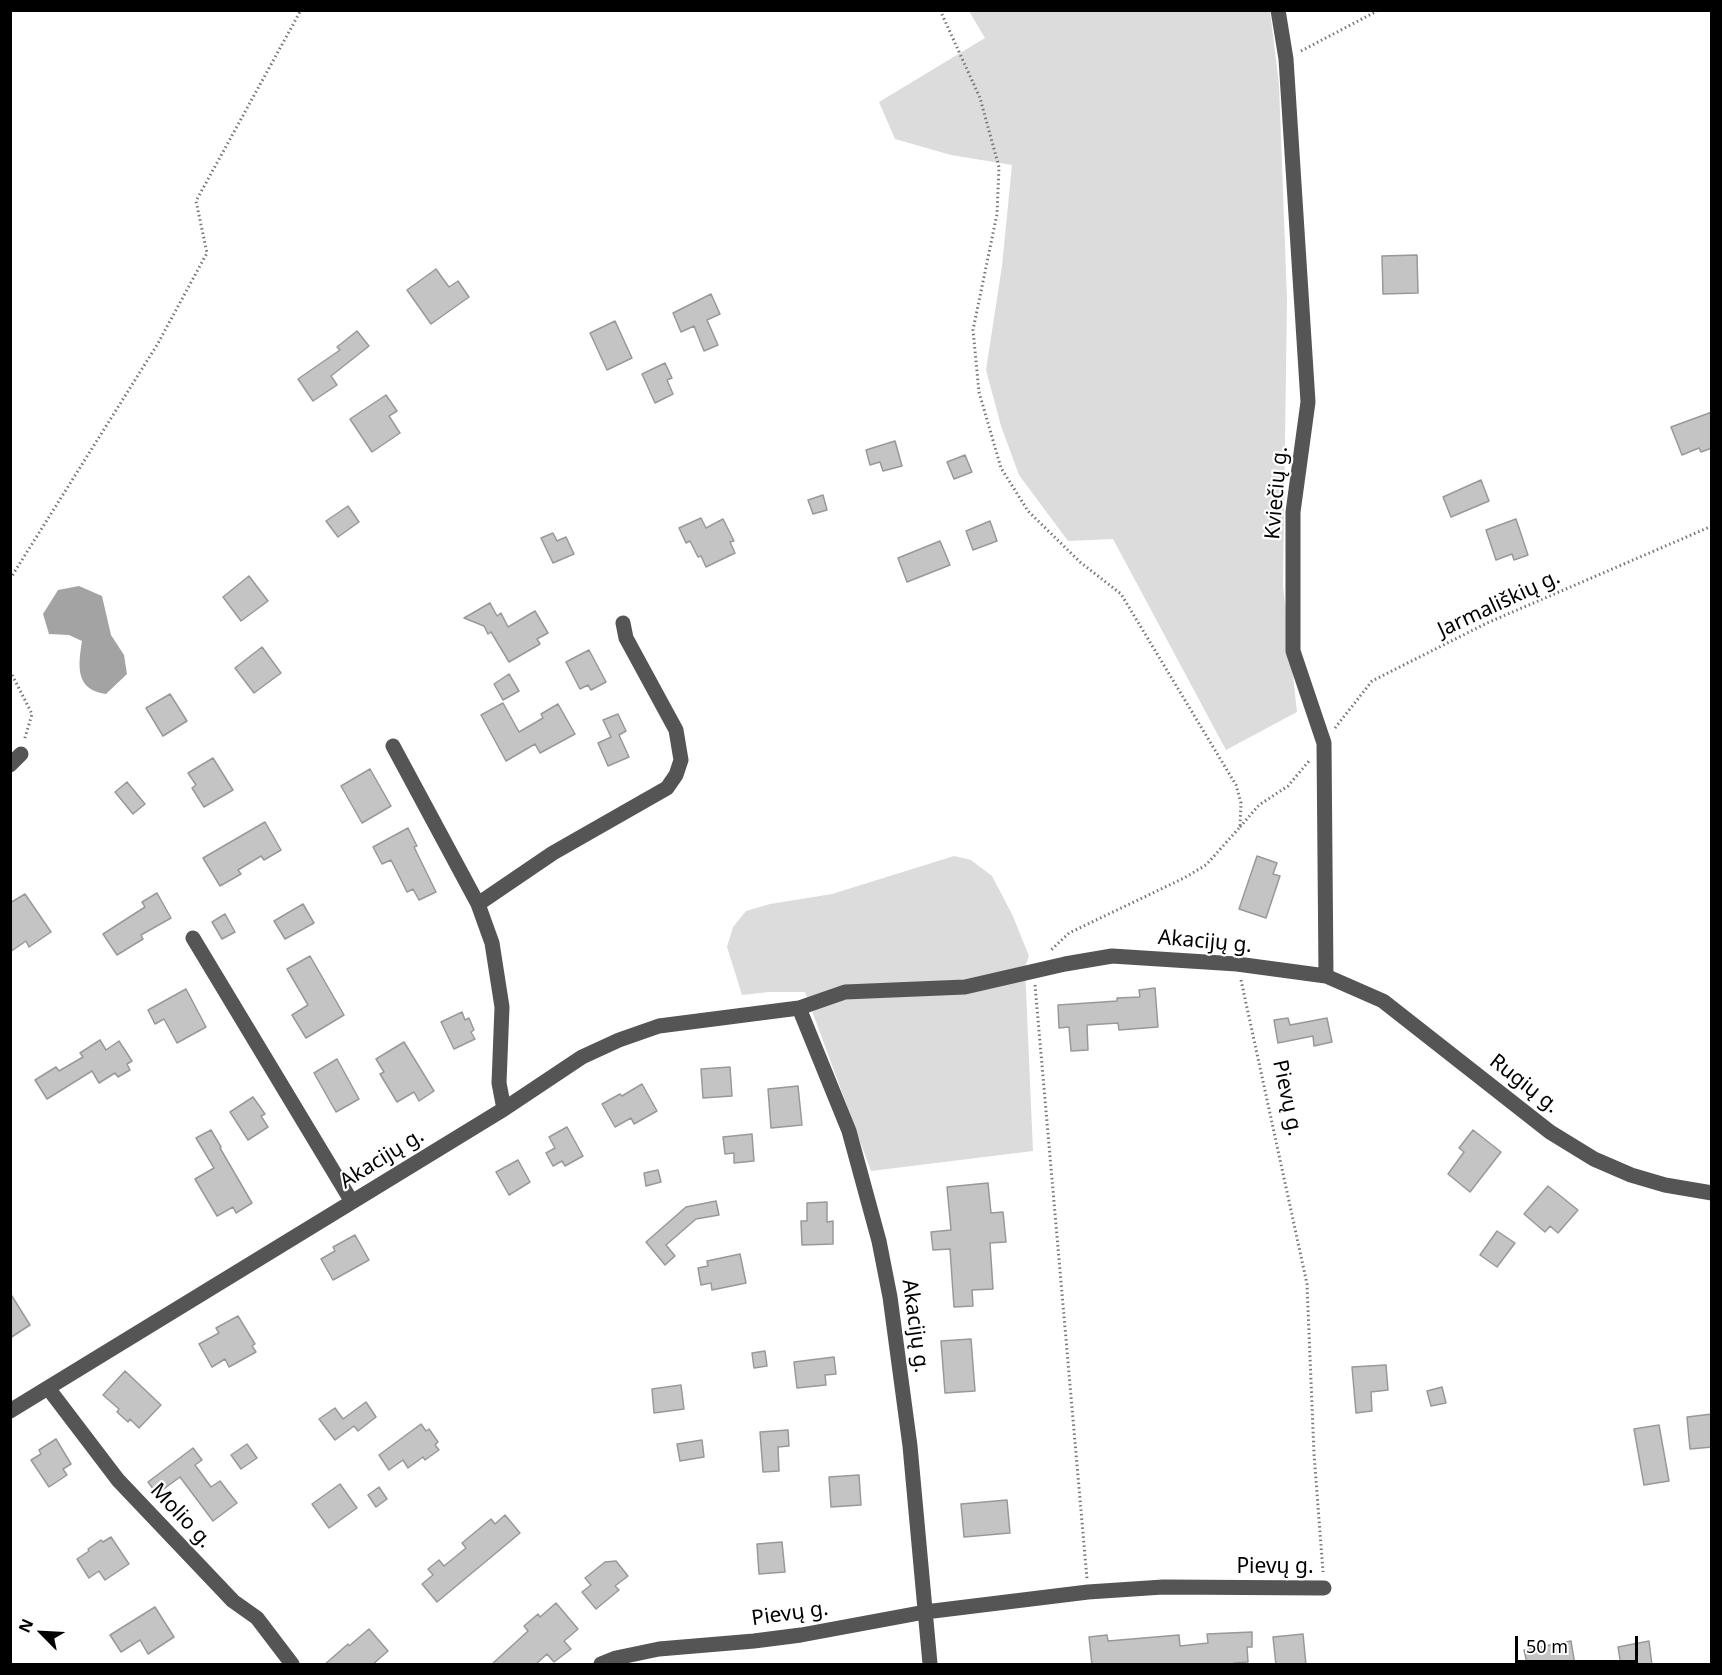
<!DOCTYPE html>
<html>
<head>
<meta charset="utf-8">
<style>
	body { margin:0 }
	#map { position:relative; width:1722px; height:1675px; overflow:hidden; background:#fff; font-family:"Noto Sans",sans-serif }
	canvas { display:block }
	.frame { position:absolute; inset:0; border:12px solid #000; pointer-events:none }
	.north { position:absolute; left:12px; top:1603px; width:60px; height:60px; -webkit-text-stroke:4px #fff; paint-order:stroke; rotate:294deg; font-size:16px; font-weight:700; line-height:24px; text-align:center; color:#000 }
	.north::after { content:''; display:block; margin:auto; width:21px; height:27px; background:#000; clip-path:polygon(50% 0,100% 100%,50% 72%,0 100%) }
	.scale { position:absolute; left:1515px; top:1636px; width:123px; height:27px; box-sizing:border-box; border:3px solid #000; border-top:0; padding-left:8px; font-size:18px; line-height:21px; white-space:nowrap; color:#000; -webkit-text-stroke:4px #fff; paint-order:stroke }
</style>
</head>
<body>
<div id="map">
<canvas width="1722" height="1675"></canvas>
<div class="frame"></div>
<div class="north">N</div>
<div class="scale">50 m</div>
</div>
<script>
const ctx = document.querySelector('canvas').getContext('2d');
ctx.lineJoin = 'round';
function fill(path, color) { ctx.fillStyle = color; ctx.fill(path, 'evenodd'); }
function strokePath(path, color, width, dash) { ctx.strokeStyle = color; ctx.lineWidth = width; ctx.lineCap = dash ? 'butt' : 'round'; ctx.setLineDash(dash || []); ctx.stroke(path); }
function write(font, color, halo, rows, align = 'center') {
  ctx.font = font + ' "Noto Sans",sans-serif'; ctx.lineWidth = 4.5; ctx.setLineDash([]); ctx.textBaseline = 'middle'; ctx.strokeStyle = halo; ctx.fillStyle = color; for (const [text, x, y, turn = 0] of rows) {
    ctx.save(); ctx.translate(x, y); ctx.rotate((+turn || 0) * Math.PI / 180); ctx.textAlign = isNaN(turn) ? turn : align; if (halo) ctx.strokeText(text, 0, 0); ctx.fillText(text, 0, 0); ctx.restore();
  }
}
const green = new Path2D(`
	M969 11H1270L1279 84 1287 299 1283 585 1297 712 1226 750 1113 539 1068 541 1019 475 1001 426 986 370 1002 266 1012 165 951 155 895 139 879 102 985 38Z
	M954 856 971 860 992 876 1012 914 1029 956 1025 967 1033 1151 871 1171 805 992H769L742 995 727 947 733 927 746 911 770 904 832 894Z`);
const water = new Path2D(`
	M79 586 102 596 111 635 124 655 127 674 106 694C75 690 78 666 82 641L69 635 49 634 43 614 58 590Z`);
const building = new Path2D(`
	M1417 255 1418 293 1383 294 1382 256Z
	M436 269 449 287 458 281 469 297 431 324 407 290Z
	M711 294 720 314 707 320 718 345 704 351 694 326 681 332 673 313Z
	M615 321 632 358 607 370 590 333Z
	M357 331 369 346 331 376 337 385 313 401 298 379 340 350 337 347Z
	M665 363 672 378 667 380 673 394 655 403 642 374Z
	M386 395 397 411 389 416 400 433 372 452 350 419Z
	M1712 412V448L1701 452 1699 448 1682 455 1671 427Z
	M895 441 902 466 883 471 880 462 870 465 866 450Z
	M965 455 972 472 954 479 947 462Z
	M1481 480 1489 501 1451 517 1443 497Z
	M823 495 827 510 813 514 808 500Z
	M348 506 359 522 338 537 326 521Z
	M701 518 706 528 723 519 734 541 730 542 735 553 706 567 701 556 698 557 690 541 686 543 679 528Z
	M1516 519 1528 555 1514 560 1512 554 1496 560 1486 530Z
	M990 521 997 541 973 550 966 531Z
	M553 533 557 541 566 537 574 554 553 563 541 538Z
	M940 541 950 565 907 582 898 558Z
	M249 576 268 601 241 621 223 597Z
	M490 603 497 616 501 613 508 627 535 611 548 633 537 639 540 644 509 662 491 632 488 634 484 626 464 618Z
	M262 647 281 673 254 693 235 668Z
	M589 650 606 682 591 690 588 685 580 689 566 662Z
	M509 674 519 691 503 700 494 684Z
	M170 694 187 721 163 736 146 708Z
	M503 703 519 732 543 718 541 714 558 704 575 734 540 753 535 744 506 761 481 715Z
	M618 714 626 731 619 735 629 757 608 766 598 743 611 737 603 720Z
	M213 758 233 790 204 807 192 788 196 785 188 773Z
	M370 769 391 806 362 823 341 786Z
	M127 782 145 804 133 814 115 792Z
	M265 822 281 850 264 860 261 856 238 870 241 874 220 886 203 858Z
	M408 828 417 846 414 847 436 892 419 900 413 889 407 892 391 860 382 864 373 847Z
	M1257 856 1277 863 1273 874 1280 876 1266 918 1239 909Z
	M157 893 171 918 141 935 143 939 117 955 103 934 145 907 142 902Z
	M25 894 51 932 29 947 26 941 10 952V903Z
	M303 904 314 923 285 939 274 921Z
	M225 914 235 932 222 939 212 922Z
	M310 956 344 1015 306 1038 292 1015 308 1005 287 969Z
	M1155 988 1158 1027 1119 1030 1118 1023 1087 1025 1088 1050 1071 1051 1069 1027 1059 1028 1058 1005 1117 1001V998L1140 997 1139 990Z
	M186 989 206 1027 177 1043 164 1019 155 1024 148 1010Z
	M462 1012 465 1020 469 1018 474 1030 471 1032 475 1039 454 1049 441 1022Z
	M1288 1018 1290 1025 1327 1018 1332 1042 1314 1046 1313 1036 1278 1043 1274 1020Z
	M100 1040 106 1050 119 1041 132 1061 127 1064 130 1070 118 1077 115 1073 99 1083 92 1071 47 1099 35 1080 56 1067 59 1071 83 1057 80 1053Z
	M404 1042 434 1091 419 1101 414 1092 397 1102 380 1074 384 1072 376 1059Z
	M337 1059 359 1099 336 1112 314 1073Z
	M730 1067 732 1096 703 1098 701 1069Z
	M642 1084 657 1111 634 1124 631 1118 615 1127 602 1104 620 1094 622 1096Z
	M798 1086 802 1125 771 1128 768 1089Z
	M253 1097 265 1114 261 1116 268 1127 248 1140 230 1112Z
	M567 1127 583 1156 565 1166 562 1161 553 1166 546 1153 555 1148 549 1137Z
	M211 1130 221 1147 220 1148 252 1203 236 1213 233 1207 217 1216 195 1179 214 1168 196 1138Z
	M1473 1130 1501 1152 1470 1192 1448 1174 1464 1152 1459 1148Z
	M752 1134 754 1161 734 1163V1153L725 1154 723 1137Z
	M518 1160 530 1182 509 1195 496 1172Z
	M658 1170 661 1182 646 1186 644 1173Z
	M988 1183 991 1213 1003 1212 1006 1242 990 1243 993 1289 972 1290 973 1306 954 1307 950 1249 933 1250 931 1232 951 1230 947 1187Z
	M1548 1186 1578 1210 1558 1233 1550 1226 1545 1232 1524 1214Z
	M716 1201 719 1215 696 1219 666 1245 675 1256 665 1265 646 1242 686 1207Z
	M827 1202V1222L833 1221V1244L802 1245 801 1221H807V1203Z
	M1497 1231 1515 1243 1497 1267 1480 1255Z
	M355 1235 369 1260 333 1280 321 1259 335 1251 333 1247Z
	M740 1254 746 1283 712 1290 711 1283 701 1285 698 1268 708 1266 707 1261Z
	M10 1293 30 1325 10 1338Z
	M238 1316 255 1344 252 1346 256 1352 229 1367 225 1359 212 1367 199 1344 219 1333 216 1328Z
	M971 1339 975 1391 945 1393 941 1341Z
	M765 1351 767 1366 754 1368 752 1353Z
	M834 1357 836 1374 825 1375 826 1385 797 1388 794 1362Z
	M1386 1365 1388 1390 1371 1392 1372 1411 1356 1413 1352 1367Z
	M125 1371 161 1405 139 1428 130 1419 128 1422 117 1412 119 1409 103 1395Z
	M681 1385 684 1409 654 1413 652 1389Z
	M1442 1387 1446 1403 1431 1406 1427 1391Z
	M366 1402 376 1417 358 1431 354 1426 335 1440 319 1419 335 1408 343 1419Z
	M1712 1414V1447L1690 1449 1687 1417Z
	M421 1424 426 1431 429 1429 438 1442 435 1445 439 1450 425 1460 423 1457 408 1468 403 1460 389 1470 379 1455Z
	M1659 1425 1669 1481 1644 1485 1634 1429Z
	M788 1430 789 1446 778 1447 779 1471 763 1472 760 1432Z
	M56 1439 71 1464 63 1469 67 1475 49 1487 31 1460 41 1454 39 1450Z
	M702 1440 704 1457 680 1461 677 1444Z
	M247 1444 257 1458 241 1469 231 1455Z
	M193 1448 202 1460 195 1465 211 1487 220 1481 237 1503 213 1521 180 1477 157 1494 148 1482Z
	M859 1475 861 1505 831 1507 829 1477Z
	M340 1484 357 1508 329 1528 312 1504Z
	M379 1487 387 1499 376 1507 368 1495Z
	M1007 1500 1010 1533 964 1537 961 1504Z
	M505 1515 520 1533 437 1602 422 1584 433 1575 428 1569 439 1560 444 1566 466 1548 462 1543 491 1519 495 1524Z
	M111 1537 129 1564 105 1580 99 1571 89 1578 77 1559 89 1551 88 1549 101 1540 103 1542Z
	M782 1542 785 1572 759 1574 757 1544Z
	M616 1561 628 1576 615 1586 619 1590 596 1609 582 1592 591 1585 585 1578 605 1562Z
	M556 1603 578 1629 564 1641 571 1649 554 1662 547 1654 535 1665H491L528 1631 524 1626 538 1614 540 1617Z
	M155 1607 174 1637 148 1654 140 1640 121 1652 110 1635Z
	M369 1629 388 1651 372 1665H324L348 1644 349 1646Z
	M1252 1632V1647H1247L1248 1662 1234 1663V1665H1092L1089 1637 1107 1635 1108 1641 1179 1635 1180 1646 1208 1643 1207 1634Z
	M1303 1634 1306 1665H1276L1273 1637Z
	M1571 1641 1575 1665 1527 1663 1524 1650Z
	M1649 1641 1652 1665H1621L1618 1647Z`);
const path = new Path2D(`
	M940 10 980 98 999 167 997 214 973 330 979 392 1001 468 1028 511 1080 562 1121 594 1236 785 1241 803 1240 827 1206 865 1184 878 1069 933 1050 951
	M1301 51 1379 10
	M10 579 157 345 207 253 196 201 301 10
	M10 671 32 714 24 741
	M1335 728 1372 681 1487 623 1712 526
	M1240 827 1259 805 1288 786 1309 761
	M1241 980 1307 1284 1314 1454 1323 1572
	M1035 985 1087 1579`);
const minor = new Path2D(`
	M1278 10 1286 59 1308 402 1293 512V651L1324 743 1326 976
	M393 746 478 904 492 943 502 1007 499 1083 504 1109
	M10 765 21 754
	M478 904 553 853 667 788 676 775 681 760 676 730 626 638 623 623
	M193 938 352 1202
	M799 1008 849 1131 879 1241 890 1297 910 1446 930 1664
	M48 1388 118 1480 233 1601 257 1618 292 1664
	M10 1411 504 1109 582 1057 619 1040 659 1026 799 1008 845 992 965 987 1065 964 1112 956 1237 964 1326 976 1383 1001 1550 1132 1594 1159 1631 1175 1665 1185 1712 1193
	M601 1664 616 1658 659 1649 754 1641 801 1635 925 1612 1088 1592 1163 1587 1324 1588`);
const streetNames = [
	["Kviečių g.",1277,493,-85],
	["Jarmališkių g.",1499,604,-25],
	["Akacijų g.",1205,942,5],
	["Rugių g.",1524,1084,38],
	["Pievų g.",1287,1098,78],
	["Akacijų g.",382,1159,-32],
	["Akacijų g.",915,1326,82],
	["Molio g.",181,1516,47],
	["Pievų g.",1275,1567],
	["Pievų g.",790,1614,-8]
];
fill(green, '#dcdcdc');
fill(water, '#a3a3a3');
fill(building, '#c4c4c4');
strokePath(building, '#999', 1.5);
strokePath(path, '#777', 3, [1.5, 3]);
strokePath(minor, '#555', 15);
write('21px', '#000', '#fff', streetNames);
</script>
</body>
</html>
